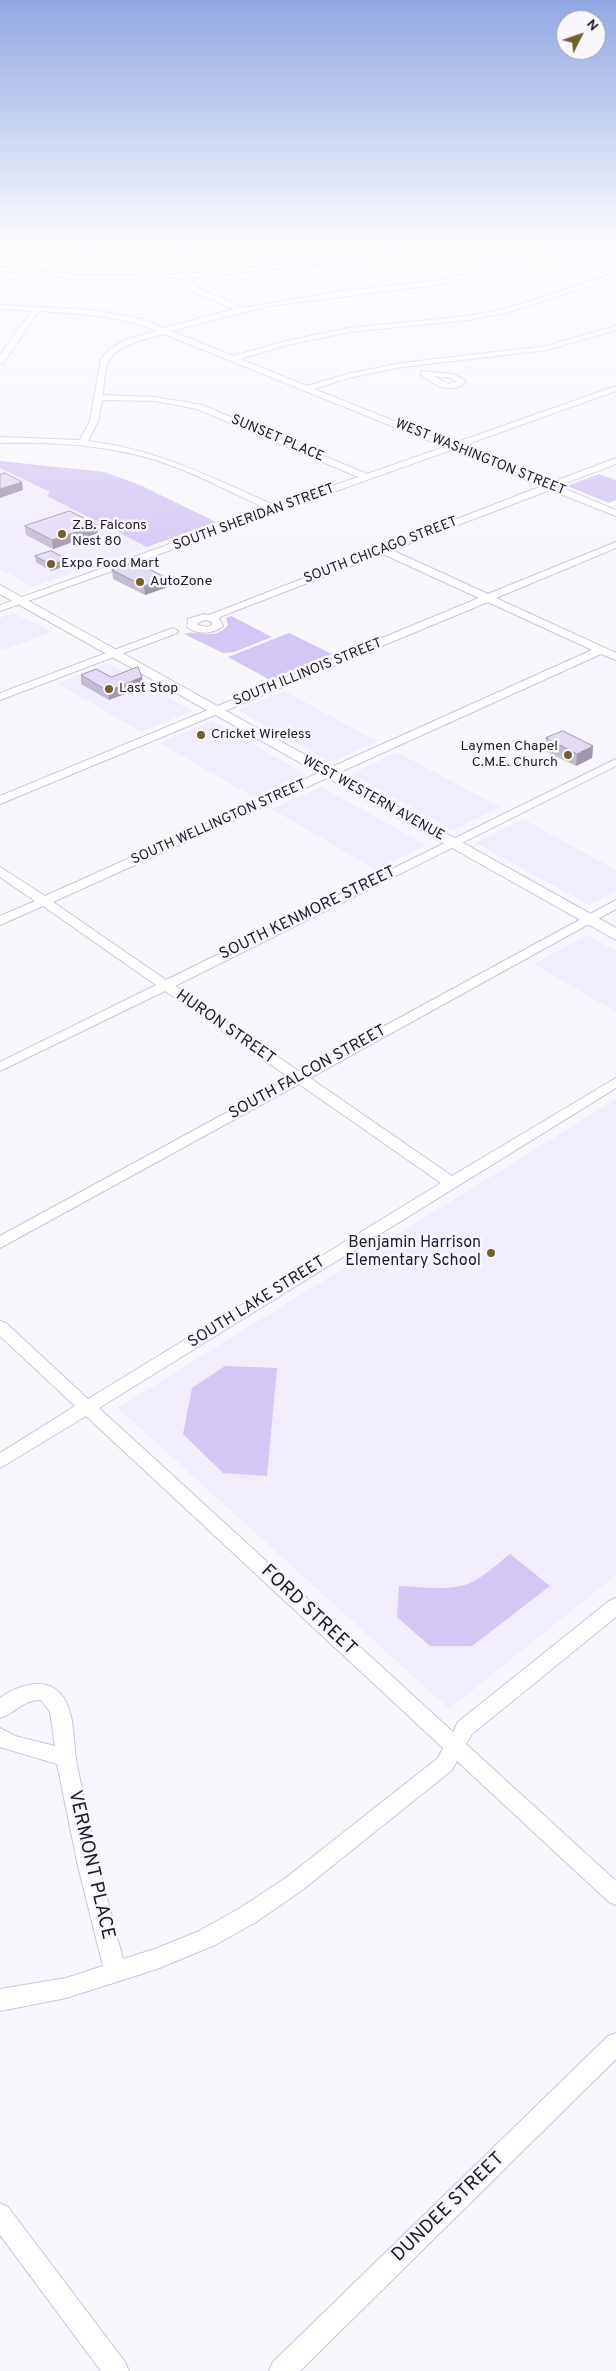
<!DOCTYPE html>
<html>
<head>
<meta charset="utf-8">
<style>
	body { margin:0 }
	#map { position:relative; width:616px; height:2371px; overflow:hidden; background:#f8f7fd; font-family:Overpass,sans-serif }
	canvas { display:block }
	.north { position:absolute; left:556px; top:10px; width:50px; height:50px; box-sizing:border-box; background:#f8f7fd; border:1px solid #a19fa7; border-radius:50%; rotate:49deg; font-size:14px; font-weight:700; line-height:20px; text-align:center; color:#1f1b27 }
	.north::after { content:''; display:block; margin:auto; width:18px; height:22px; background:#72602e; clip-path:polygon(50% 0,100% 100%,50% 72%,0 100%) }
</style>
</head>
<body>
<div id="map">
<canvas width="616" height="2371"></canvas>
<div class="north">N</div>
</div>
<script>
const ctx = document.querySelector('canvas').getContext('2d');
ctx.lineJoin = 'round';
function fill(path, color) { ctx.fillStyle = color; ctx.fill(path, 'evenodd'); }
function strokePath(path, color, width, dash) { ctx.strokeStyle = color; ctx.lineWidth = width; ctx.lineCap = dash ? 'butt' : 'round'; ctx.setLineDash(dash || []); ctx.stroke(path); }
function write(font, color, halo, rows, align = 'center') {
  ctx.font = font + ' Overpass,sans-serif'; ctx.lineWidth = 5; ctx.setLineDash([]); ctx.textBaseline = 'middle'; ctx.strokeStyle = halo; ctx.fillStyle = color; for (const [text, x, y, turn = 0] of rows) {
    ctx.save(); ctx.translate(x, y); ctx.rotate((+turn || 0) * Math.PI / 180); ctx.textAlign = isNaN(turn) ? turn : align; if (halo) ctx.strokeText(text, 0, 0); ctx.fillText(text, 0, 0); ctx.restore();
  }
}
const built = new Path2D(`
	M529 242H616V270Z
	M0 468 50 492 47 496 147 547 33 587 0 569Z
	M12 613 40 625 52 632 3 650 0 648V618Z
	M109 663 192 711 141 732 57 683Z
	M284 691 377 741 331 762 238 710Z
	M212 721 284 762 304 774 253 797 160 743Z
	M397 752 423 766 500 807 453 830 352 774Z
	M321 787 354 805 426 845 376 870 272 809Z
	M523 819 616 870V891L589 905 476 843Z
	M587 935 616 951V1012L534 964Z
	M616 1099V1575L449 1709 118 1408Z`);
const green = new Path2D(`
	M0 461 104 472 140 485 216 522 147 547 47 496 50 492 0 468Z
	M599 474 616 480V500L609 503 567 486Z
	M231 616 272 637 234 652 223 653 184 634C198 629 215 642 228 625L226 618Z
	M289 633 332 654 270 680 228 657Z
	M225 1366 277 1368 267 1476 223 1473 183 1434 192 1388Z
	M510 1554 550 1586 472 1646H430L397 1617 399 1586C422 1587 451 1592 472 1582 486 1575 498 1563 510 1554Z`);
const minor = new Path2D(`
	M0 242H4L0 245Z
	M50 242 134 244 221 242 218 244 134 248 53 244Z
	M427 242H439L358 260 190 278 201 289 243 308 343 291 443 280 537 252 510 242H520L616 273V278L505 313 468 320 349 332 287 345 240 359 307 386 347 374 402 363 546 346 616 326V330L547 350 402 367 348 378 314 389 452 444 616 386V391L459 447 550 483 616 458V464L558 486 616 510V516L550 490 392 550 488 594 616 542V548L496 598 616 653V660L601 654 53 902 166 980 616 759V766L175 986 300 1072 616 900V909L310 1078 452 1176 616 1078V1088L99 1408 453 1732 458 1722 609 1601 616 1598V1617L472 1734 466 1744 616 1881V1905L609 1902 457 1761 452 1770 301 1891 256 1922 215 1945 157 1969 66 1998 0 2011V1989L66 1978 103 1966 78 1866 57 1764 0 1747V1728L15 1736 55 1746 50 1712 41 1700C22 1700 16 1713 0 1718V1698C16 1686 44 1676 60 1693 75 1710 73 1738 76 1759 79 1776 83 1794 87 1811 97 1861 110 1910 123 1959L155 1949 199 1931 240 1908 287 1877 438 1758 443 1748 86 1416 0 1468V1453L75 1406 0 1336V1321L6 1323 88 1399 441 1183 299 1084 0 1248V1236L290 1078 165 991 0 1071V1062L156 985 43 906 0 925V916L35 901 0 877V867L45 896 592 650 488 602 0 804V796L479 598 383 554 222 616 219 618 223 626C214 634 197 635 187 627L188 619 204 614 209 615 542 486 451 450 0 611V605L267 509C235 494 203 477 170 465 115 445 58 442 0 443V437L80 440 90 421 101 359 111 348 128 339 157 331C119 315 80 314 39 311L3 363H0V355L32 311 0 309V305L94 310 142 319 164 328 234 309 195 293 183 278 81 279 0 271V267L81 275 185 274 358 256ZM544 254 610 275 504 309 468 316 349 328 286 341 233 356 171 331 268 306 444 284ZM164 334 444 447 367 474 202 405 155 397 103 395C104 385 104 372 108 363 115 344 147 339 164 334ZM102 400 155 401 197 409 358 477 276 506C214 478 156 449 88 441L98 421ZM205 620 212 622V625L207 627 197 625V623Z
	M421 371 453 374 466 381C452 396 434 385 421 375ZM434 376 451 378 457 381 448 384Z
	M173 628 178 631 177 633 0 700V693Z
	M616 2033V2059L300 2371H269L273 2362 608 2036Z
	M0 2203 8 2207 125 2362 129 2371H101L0 2235Z`);
const major = new Path2D(`
	M0 585 616 928V940L0 594Z`);
const wall = new Path2D(`
	M25 526 98 533 53 549 26 535Z
	M35 556 67 559V565L51 571 36 562Z
	M112 570 167 578 168 587 145 595 113 579Z
	M81 675 111 677H142L143 687 109 700 81 684Z
	M546 738 593 746 592 758 576 766 545 751Z`);
const shadedWall = new Path2D(`
	M22 482 23 490 0 498V489Z
	M97 525 98 533 53 549 52 540Z
	M67 559V565L51 571V565Z
	M167 578 168 587 145 595 144 586Z
	M142 677 143 687 109 700 108 691Z
	M593 746 592 758 576 766 577 754Z`);
const building = new Path2D(`
	M5 473 22 482 0 489V475Z
	M70 511 97 525 52 540 25 526Z
	M51 551 67 559 51 565 35 556Z
	M135 562 167 578 144 586 112 570Z
	M138 667 142 677 108 691 81 675 96 669 111 677Z
	M563 731 593 746 577 754 546 738Z`);
const markers = [
	[62,534,5,"#72602e"],
	[51,564,5,"#72602e"],
	[140,582,5,"#72602e"],
	[109,689,5,"#72602e"],
	[201,735,5,"#72602e"],
	[568,755,5,"#72602e"],
	[491,1253,5,"#72602e"]
];
const farStreetnames = [
	["SUNSET PLACE",277,439,23],
	["WEST WASHINGTON STREET",480,458,22],
	["SOUTH SHERIDAN STREET",254,518,-20],
	["SOUTH CHICAGO STREET",381,551,-21],
	["SOUTH ILLINOIS STREET",308,673,-22],
	["WEST WESTERN AVENUE",373,799,29],
	["SOUTH WELLINGTON STREET",219,823,-24]
];
const farPoinames = [
	["Z.B. Falcons",72,526],
	["Nest 80",72,542],
	["Expo Food Mart",61,564],
	["AutoZone",150,582],
	["Last Stop",119,689],
	["Cricket Wireless",211,735],
	["Laymen Chapel",558,747,"right"],
	["C.M.E. Church",558,763,"right"]
];
const streetNames = [
	["SOUTH KENMORE STREET",308,914,-26],
	["HURON STREET",225,1028,35],
	["SOUTH FALCON STREET",308,1073,-29],
	["SOUTH LAKE STREET",257,1303,-32]
];
const poiNames = [
	["Benjamin Harrison",481,1244],
	["Elementary School",481,1262]
];
const nearStreetnames = [
	["FORD STREET",308,1611,43],
	["VERMONT PLACE",90,1865,77],
	["DUNDEE STREET",449,2208,-44]
];
fill(built, '#f1edfc');
fill(green, '#d5c7f5');
strokePath(minor, '#cdc3e2', 2);
strokePath(major, '#cdc3e2', 2);
fill(minor, '#fff');
fill(major, '#fff');
fill(wall, '#c4bcd4');
fill(shadedWall, '#a099ad');
fill(building, '#e4dbf7');
strokePath(building, '#a099ad', 1);
const sky = ctx.createLinearGradient(0, 0, 0, 574);
sky.addColorStop(0, '#91a8e2');
sky.addColorStop(0.42, '#fcfbfe');
sky.addColorStop(1, '#fcfbfe00');
ctx.fillStyle = sky;
ctx.fillRect(0, 0, 616, 574);
for (const [x, y, r, color] of markers) { const dot = new Path2D(); dot.arc(x, y, r, 0, 2 * Math.PI); ctx.fillStyle = color; ctx.fill(dot); strokePath(dot, '#f8f7fd', 2); }
write('14px', '#1f1b27', '#f8f7fd', farStreetnames);
write('14px', '#1f1b27', '#f8f7fd', farPoinames, 'left');
write('16px', '#1f1b27', '#f8f7fd', streetNames);
write('16px', '#1f1b27', '#f8f7fd', poiNames, 'right');
write('19px', '#1f1b27', '#f8f7fd', nearStreetnames);
</script>
</body>
</html>
